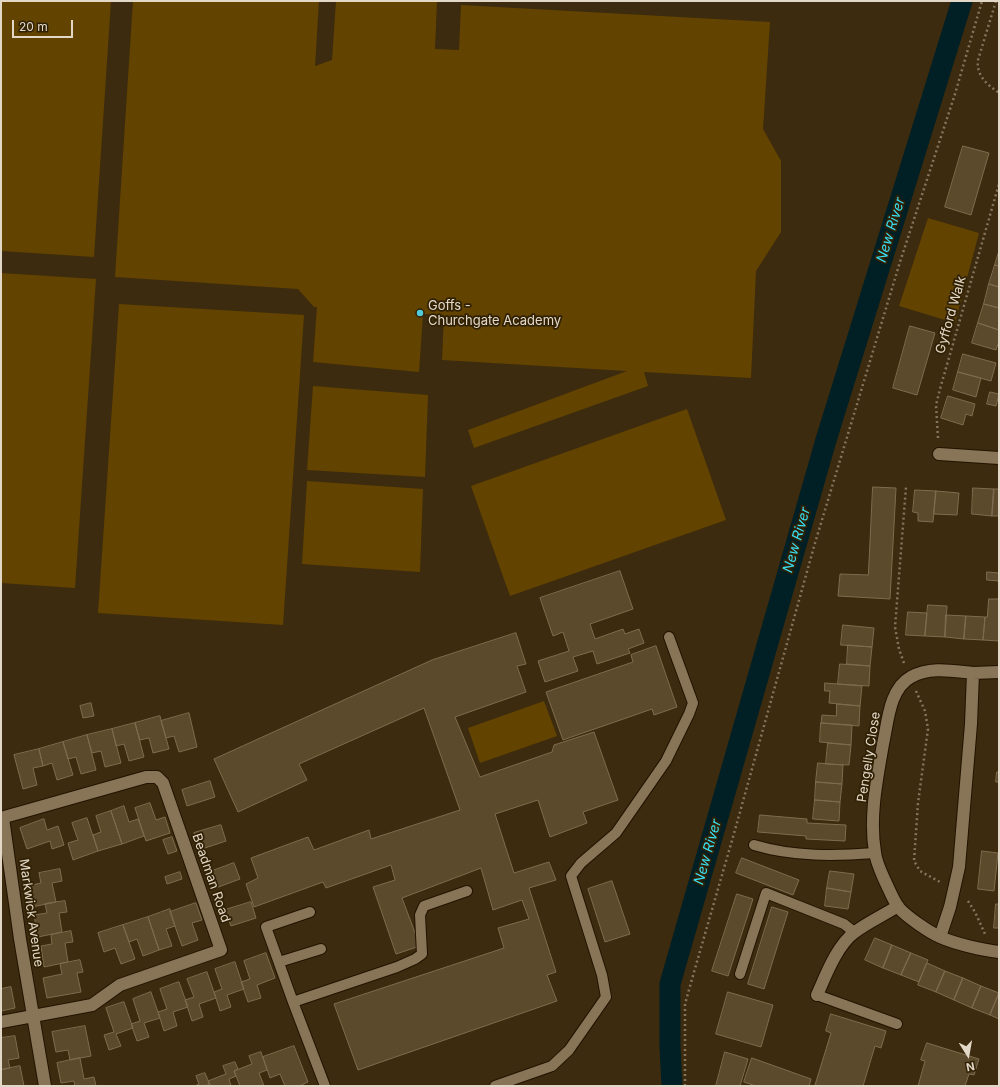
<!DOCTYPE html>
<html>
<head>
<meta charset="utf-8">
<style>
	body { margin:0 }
	#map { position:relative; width:1000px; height:1087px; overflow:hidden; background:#3c2b0e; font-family:Inter,sans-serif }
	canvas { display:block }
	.frame { position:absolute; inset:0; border:2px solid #e3d8c8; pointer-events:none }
	.north { position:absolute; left:948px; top:1035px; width:40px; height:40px; -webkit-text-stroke:3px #312104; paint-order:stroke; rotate:169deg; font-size:11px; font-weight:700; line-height:16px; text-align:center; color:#e3d8c8 }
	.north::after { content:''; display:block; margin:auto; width:14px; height:18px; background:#e3d8c8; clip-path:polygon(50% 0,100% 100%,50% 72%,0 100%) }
	.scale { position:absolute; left:12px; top:20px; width:61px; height:18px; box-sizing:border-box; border:2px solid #e3d8c8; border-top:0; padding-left:5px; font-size:12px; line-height:14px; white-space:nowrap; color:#e3d8c8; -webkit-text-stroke:3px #312104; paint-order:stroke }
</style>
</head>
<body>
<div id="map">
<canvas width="1000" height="1087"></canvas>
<div class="frame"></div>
<div class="north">N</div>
<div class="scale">20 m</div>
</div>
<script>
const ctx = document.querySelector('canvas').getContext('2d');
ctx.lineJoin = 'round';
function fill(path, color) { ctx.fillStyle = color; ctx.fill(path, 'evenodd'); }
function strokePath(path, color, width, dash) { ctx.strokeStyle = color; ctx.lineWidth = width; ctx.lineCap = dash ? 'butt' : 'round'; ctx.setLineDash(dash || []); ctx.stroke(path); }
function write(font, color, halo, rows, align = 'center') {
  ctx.font = font + ' Inter,sans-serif'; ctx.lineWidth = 3.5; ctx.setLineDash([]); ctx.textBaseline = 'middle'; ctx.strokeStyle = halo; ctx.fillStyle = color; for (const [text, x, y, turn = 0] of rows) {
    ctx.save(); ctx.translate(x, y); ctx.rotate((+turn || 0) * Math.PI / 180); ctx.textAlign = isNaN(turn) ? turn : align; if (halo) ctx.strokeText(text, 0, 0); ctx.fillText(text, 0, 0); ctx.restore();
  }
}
const green = new Path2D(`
	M1 1H111L94 257 1 251Z
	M133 1H319L315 66 332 60 336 1H437L435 49 459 50 461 5 770 22 763 129 781 161V232L756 271 751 378 644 372 648 386 474 448 468 430 627 371 442 360 444 315 423 314 419 372 313 362 317 307H314L298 289 115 277Z
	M928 218 979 233 955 323 899 306Z
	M1 273 96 279 75 588 1 583Z
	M119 304 304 315 283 625 98 613Z
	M313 386 428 395 425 477 307 470Z
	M687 409 726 520 510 596 471 486Z
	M307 481 423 489 420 572 302 564Z
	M544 701 557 736 480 763 468 728Z`);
const canal = new Path2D(`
	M672 1086 670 1047V984L826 440 962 1`);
const building = new Path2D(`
	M963 146 989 153 971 215 945 207Z
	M999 251V266L995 265Z
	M995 265 999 266V287L989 284Z
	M989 284 999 287V308L984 304Z
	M984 304 999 308V330L978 323Z
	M978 323 999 330V341L996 350 972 343Z
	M910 326 935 333 917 395 893 388Z
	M963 354 996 363 991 381 958 372Z
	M958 372 981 378 976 397 953 390Z
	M990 392 999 394 996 406 987 404Z
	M948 396 975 404 972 416 966 414 963 425 941 418Z
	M873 487 896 488 890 599 838 596 840 574 868 575Z
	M973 488 994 489 992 516 972 514Z
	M994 489H999V516H992Z
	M915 490 936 491 933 522 918 521V513L913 512Z
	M936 491 959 493 957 515 934 514Z
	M620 571 633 609 590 624 595 639 623 629 625 634 639 629 644 643 628 649 630 653 597 664 593 651 573 657 578 671 545 682 538 661 569 651 563 632 553 636 540 598Z
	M987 572 999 573V581L987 580Z
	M989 599H999V641L983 640 985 617H987Z
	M928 605 947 606 945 637 925 636Z
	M908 612 927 613 925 636 906 635Z
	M946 615 966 616 964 639 945 637Z
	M966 616 985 617 983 640 964 639Z
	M843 625 874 628 872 647 841 645Z
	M516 633 526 664 517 666 526 692 455 717 480 777 552 752 554 745 594 732 618 800 583 812 587 823 550 837 538 800 495 814 514 873 549 862 556 880 529 888 556 972 547 975 557 1001 358 1070 334 1004 504 948 498 928 529 919 522 900 493 910 481 868 402 898 420 946 396 954 373 887 395 880 391 865 326 888 323 882 254 907 246 884 258 878 251 858 308 837 314 850 369 830 371 839 460 810 424 708 299 764 307 780 238 812 214 759 432 660Z
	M848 645 872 647 870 666 847 664Z
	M656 646 677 707 654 715 652 709 563 740 546 692 633 662 631 655Z
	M840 664 870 666 869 686 838 684Z
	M825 683 862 686 860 706 829 703 830 691H825Z
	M91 703 94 716 83 718 80 706Z
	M837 704 860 706 859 726 821 723 822 715 836 716Z
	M189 713 197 747 179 752 174 736 166 738 161 721Z
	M160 716 169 749 153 753 149 738 140 740 135 723Z
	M135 723 144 757 129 761 124 744 116 746 112 729Z
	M821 723 852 725 851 745 820 742Z
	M112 729 121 763 105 767 101 751 92 753 87 735Z
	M87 735 96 770 81 774 76 757 68 759 63 742Z
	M63 742 73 775 57 780 52 763 43 766 39 749Z
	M828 743 851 745 849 765 826 764Z
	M39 749 43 766 33 768 37 785 23 789 14 755Z
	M818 763 843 765 842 784 816 782Z
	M997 772H999V782H996Z
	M210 781 215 797 187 806 182 790Z
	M816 782 842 784 840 802 815 800Z
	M815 800 840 802 839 821 813 819Z
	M150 803 156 820 165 817 170 833 146 841 135 808Z
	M124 806 129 822 138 819 144 836 122 844 111 811Z
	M111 811 122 844 98 851 93 835 101 832 96 816Z
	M760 815 807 819V823L846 825 845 841 806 839V836L758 832Z
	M87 818 98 851 73 860 68 843 78 840 72 823Z
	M44 819 47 830 58 826 64 845 52 849 50 841 27 849 20 828Z
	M221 825 226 841 199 850 194 833Z
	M172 837 177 851 168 854 163 840Z
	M982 851 998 853 994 891 978 889Z
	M742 858 799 880 793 895 736 873Z
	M234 863 240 879 213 889 207 873Z
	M60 869 62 881 52 883 56 902 32 907 28 886 41 883 39 873Z
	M830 871 854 874 851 892 827 888Z
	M180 872 182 879 167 884 165 877Z
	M612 881 630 934 605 942 588 889Z
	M827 888 851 892 848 909 825 906Z
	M737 894 753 899 728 976 712 971Z
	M65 901 67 912 59 913 62 932 38 937 34 915 47 913 45 904Z
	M251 902 256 918 231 926 225 910Z
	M196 903 202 920 192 923 198 940 182 946 170 912Z
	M996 904H999V928H994Z
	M772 907 788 912 764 989 748 984Z
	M170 909 175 926 166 929 172 946 159 950 148 917Z
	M148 917 159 950 143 956 137 939 129 942 123 925Z
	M123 925 135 959 121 964 115 948 104 952 98 933Z
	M71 931 73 942 65 943 68 962 44 967 41 946 52 944 51 935Z
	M875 938 892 945 883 968 865 960Z
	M892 945 911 953 901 975 883 968Z
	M266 953 275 978 257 985 261 998 248 1002 241 982 250 979 244 961Z
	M911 953 928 960 919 982 901 975Z
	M80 960 83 972 77 973 81 992 47 998 43 978 62 974 60 964Z
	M235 962 244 989 227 995 231 1007 220 1011 214 992 222 989 215 969Z
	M927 963 945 971 936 992 918 985Z
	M945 971 963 978 954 1000 936 992Z
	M207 972 216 998 199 1004 203 1017 192 1021 185 1000 194 997 187 979Z
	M963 978 981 986 972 1008 954 1000Z
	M179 982 188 1007 173 1012 177 1026 164 1031 158 1012 167 1009 160 989Z
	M981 986 999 993 990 1015 972 1008Z
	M11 987 15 1008 1 1011V989Z
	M151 992 160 1018 144 1023 149 1037 137 1041 131 1024 140 1021 133 999Z
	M728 992 773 1005 761 1047 716 1034Z
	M999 993V1019L990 1015Z
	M124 1002 133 1028 116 1034 121 1046 109 1050 104 1035 114 1032 106 1008Z
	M831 1014 886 1031 881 1048 875 1046 863 1086H820L815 1085 831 1033 826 1031Z
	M85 1026 91 1056 70 1060 68 1050 56 1052 52 1032Z
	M15 1036 19 1058 8 1060 10 1068 1 1070V1038Z
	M927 1043 979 1059 974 1075 969 1074 965 1086H918L925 1061 921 1060Z
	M294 1046 308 1082 299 1086H285L280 1074 270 1078 263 1057Z
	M261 1052 267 1070 259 1073 264 1086H240L234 1071 252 1064 249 1056Z
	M725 1052 748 1059 740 1086H716Z
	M80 1058 84 1079 94 1077 96 1086H75L74 1081 61 1083 57 1063Z
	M752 1058 811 1079 809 1086H756L744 1082Z
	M235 1062 238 1069 234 1071 236 1076 229 1079 231 1086H210L208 1081 226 1074 223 1066Z
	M20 1066 24 1086H1V1070Z
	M205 1073 210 1085 195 1086 199 1084 196 1076Z`);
const path = new Path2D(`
	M996 1 978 60C976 76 987 84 999 93
	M938 438 936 405 940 389 999 184
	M904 663 899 649 895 627 906 487
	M916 691 925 711 928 729 918 803 914 861 920 871 940 882
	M968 901 975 912 985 934
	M685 1086V1004L694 972 733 837 815 543 900 262 955 94 982 1`);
const lane = new Path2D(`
	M754 845C794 857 835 856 875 853
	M310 912 266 927 293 1002 325 1086
	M279 962 321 949
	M740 974 766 893 844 924 854 932
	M817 995 897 1024
	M293 1002 397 967 415 959 422 954 420 915 424 906 467 891
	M495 1086 552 1066 569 1050 606 997 602 975 571 876 581 863 616 833 666 761 689 714 693 703 669 637`);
const street = new Path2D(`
	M939 454 999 458
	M973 673 999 672
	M1 818 146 777H157L163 783 221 950 120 985 92 1005 1 1022
	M3 818 20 939 45 1086
	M940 937 950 907 959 867 971 724 973 673C953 671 930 666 911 677 889 689 888 722 883 744 877 779 869 817 875 852 876 862 881 872 885 881 889 889 893 900 899 908 907 917 929 932 940 937 956 944 982 950 999 952
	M817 995C826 975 837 945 855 932 868 922 884 915 898 906`);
const markers = [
	[420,313,4,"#53cbdb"]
];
const poiNames = [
	["Goffs -",428,306],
	["Churchgate Academy",428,321]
];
const streetNames = [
	["Gyfford Walk",951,315,-74],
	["Pengelly Close",869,757,-81],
	["Beadman Road",211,878,71],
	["Markwick Avenue",31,913,82]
];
const waterNames = [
	["New River",891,230,-73],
	["New River",797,540,-74],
	["New River",708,852,-74]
];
fill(green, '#634300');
strokePath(canal, '#002025', 21);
fill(building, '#5c4a2d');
strokePath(building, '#7f6c4e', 1);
strokePath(lane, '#221300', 12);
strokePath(street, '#221300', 14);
strokePath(path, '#84755e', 2.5, [2, 3]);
strokePath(lane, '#887456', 10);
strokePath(street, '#887456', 12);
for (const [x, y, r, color] of markers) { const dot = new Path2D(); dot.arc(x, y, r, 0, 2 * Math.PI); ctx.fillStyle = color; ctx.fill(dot); strokePath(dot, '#312104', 1.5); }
write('13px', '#e3d8c8', '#312104', poiNames, 'left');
write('13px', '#e3d8c8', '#312104', streetNames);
write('italic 14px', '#37e0f5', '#312104', waterNames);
</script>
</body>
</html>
